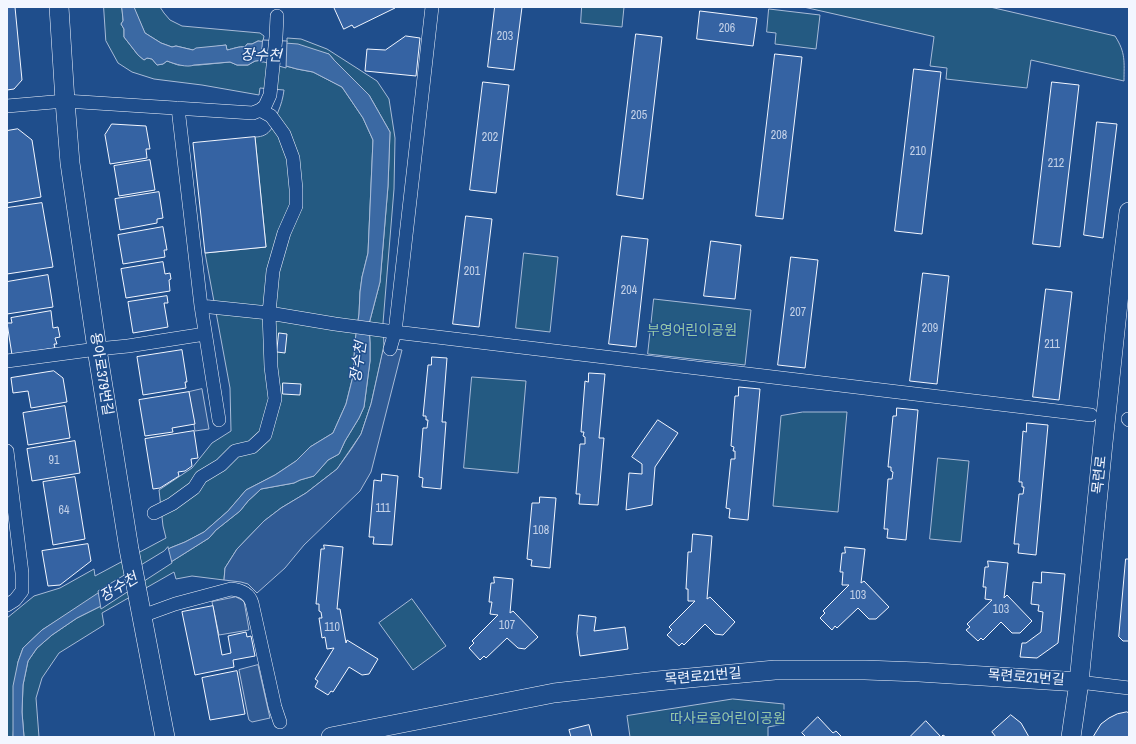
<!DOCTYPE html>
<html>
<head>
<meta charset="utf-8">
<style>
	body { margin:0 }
	#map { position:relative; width:1136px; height:744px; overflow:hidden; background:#1f4e8c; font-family:"Archivo Narrow",sans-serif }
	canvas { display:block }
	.frame { position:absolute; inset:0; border:8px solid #f2f6ff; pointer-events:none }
</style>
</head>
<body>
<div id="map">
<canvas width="1136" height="744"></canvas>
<div class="frame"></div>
</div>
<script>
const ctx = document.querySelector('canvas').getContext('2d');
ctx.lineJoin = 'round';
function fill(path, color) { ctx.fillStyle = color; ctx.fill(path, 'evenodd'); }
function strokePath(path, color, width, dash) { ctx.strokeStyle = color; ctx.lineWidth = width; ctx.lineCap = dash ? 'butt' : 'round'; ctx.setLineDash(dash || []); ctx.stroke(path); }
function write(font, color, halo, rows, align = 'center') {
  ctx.font = font + ' "Archivo Narrow","Noto Sans KR",sans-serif'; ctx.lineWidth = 3; ctx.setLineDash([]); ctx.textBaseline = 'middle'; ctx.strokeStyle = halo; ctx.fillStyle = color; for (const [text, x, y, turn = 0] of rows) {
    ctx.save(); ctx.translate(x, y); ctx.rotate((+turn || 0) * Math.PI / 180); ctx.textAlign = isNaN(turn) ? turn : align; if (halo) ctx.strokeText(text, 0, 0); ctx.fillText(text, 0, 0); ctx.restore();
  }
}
const green = new Path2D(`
	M104 7H122L123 21 121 24 124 29V37L138 55 144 60 147 58 152 59 157 65 163 64 167 61 178 65H199L230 62 237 65H248L255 61 264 60 297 69 313 72 342 87 363 118 373 140 368 253 362 277 360 292 359 314 355 341 353 376 346 404 333 433 310 447 296 461 275 475 246 490 228 511 204 532 185 542 170 548 165 552 42 630 23 648 18 662 13 737H7V618L34 596 60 588 94 569 95 576 166 538 163 526 159 490 192 468 212 443 231 431 230 388 205 253 266 247 255 137C271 137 274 125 278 112 281 105 283 98 284 90L260 88 259 95 202 85 154 79 132 72 118 63 106 41Z
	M134 7H160L164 13 170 20 182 26 260 33 264 36 263 41 287 42V38L301 39 327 49 377 81 389 99 395 138 394 189 383 323 384 347 371 404 361 434 337 469 306 493 281 508 264 521 237 549 225 568 224 580 192 576 176 579 174 572 102 613 104 625 59 653 42 678 36 698 39 737H24L22 712 23 685 28 661 37 648 52 635 77 618 101 606 209 538 216 530 240 511 248 501 261 489 294 483 300 480 314 476 328 460 339 454 345 441 359 418 364 407 370 361V343L369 324 380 282 388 186 390 132 369 95 334 60 329 54 258 41 252 44H247L245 47C239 46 233 49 227 50L226 45 193 50 176 46 172 47 161 43 145 33Z
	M582 7H624L622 27 581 23Z
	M804 7H990L1115 36C1126 53 1124 62 1124 81L1031 60 1027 88 946 79 947 68 930 66 934 37Z
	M769 9 820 15 816 49 775 44 776 33 767 32Z
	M524 253 558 257 550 332 516 328Z
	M654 299 751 310 745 365 648 354Z
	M472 377 526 381 518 473 464 468Z
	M803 412H847L838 512 773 506 781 416Z
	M938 458 969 461 961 542 930 539Z
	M412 599 446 646 413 670 379 623Z
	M733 699 784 704V724L768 727V737H630L627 716Z`);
const parking = new Path2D(`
	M384 347 402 350 371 472 360 491 304 545 285 568 257 593 248 584 241 582 224 580 225 568 237 549 264 521 281 508 306 493 337 469 352 448 361 434 371 404Z
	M202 389 209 429 195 431 189 392Z
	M236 597 244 601 249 630 219 635 212 602Z
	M258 665 270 718 252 722 249 720 248 716 239 670Z`);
const water = new Path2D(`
	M122 7H134L145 33 161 43 172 47 176 46 193 50 196 48 226 45 227 50C233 49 239 46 245 47L247 44H252L258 41 298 44 329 54 334 60 369 95 390 132 388 186 380 282 369 324 370 343V361L364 407 359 418 345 441 339 454 328 460 314 476 300 480 294 483 261 489 248 501 240 511 216 530 209 538 101 606 77 618 52 635 37 648 28 661 23 685 22 712 24 737H13V686L18 662 23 648 42 630 98 593 165 552 170 548 185 542 204 532 228 511 246 490 275 475 296 461 310 447 333 433 346 404 353 376 355 341 359 314 360 292 362 277 368 253 373 140 363 118 342 87 313 72 297 69 264 60 255 61 248 65H237L230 62 194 65C187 68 175 64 167 61L163 64 157 65 152 59 147 58 144 60 138 55 124 37V29L121 24 123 21Z`);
const pier = new Path2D(`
	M263 40 287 41 286 68 264 62H261Z
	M168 547 172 563 101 609 98 591 164 551Z`);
const building = new Path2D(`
	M7 7H15L22 80 14 89 7 90Z
	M334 7H394L395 8 354 28 352 25 344 29Z
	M495 7H522L514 70 488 67Z
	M700 11 757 18 753 46 697 39Z
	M636 34 662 37 643 199 617 195Z
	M406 36 420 38 416 76 365 71 367 49 385 50Z
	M775 54 802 57 783 219 756 216Z
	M914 69 941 72 922 234 895 231Z
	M483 82 509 85 496 193 470 190Z
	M1052 82 1079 85 1060 247 1033 244Z
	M1097 122 1117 124 1103 238 1084 235Z
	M112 124 146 126 150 149H146L147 158 110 164 105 135Z
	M18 129 32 140 41 197 7 203V131Z
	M255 137 266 247 205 253 193 143Z
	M150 160 155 190 119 196 114 166Z
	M159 192 163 218 157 219V223L120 230 115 199Z
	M42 203 53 267 7 274V208Z
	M466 216 492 219 479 327 453 324Z
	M163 227 167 250H164L165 257 123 264 118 235Z
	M622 236 648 239 636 347 609 344Z
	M711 241 741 245 735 299 704 296Z
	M791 257 818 260 805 368 778 365Z
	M163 262 165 274 170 273 171 279 169 280 170 291 126 298 121 269Z
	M923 273 949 276 937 384 910 381Z
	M48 275 53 307 7 314V282Z
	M1046 289 1072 292 1059 400 1033 397Z
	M167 296 168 303H164L168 327 133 333 128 302Z
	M51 311 53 328 58 327 60 337 55 338 57 344H54L55 348 12 355 7 323H12L11 318Z
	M279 333 287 334 285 353 277 352Z
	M182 350 187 382H185L186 388 143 395 137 357Z
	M432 357 447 358 442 422H446L441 489 422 487 423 478 419 477 423 428H427L428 420H426V416H423L428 365H431Z
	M54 371 63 378 67 402 31 408 28 391 13 393 11 378Z
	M589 373 605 374 599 438H604L598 505 579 504 580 494H576L580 444H585V437L583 436 584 432H581L585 381 588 382Z
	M283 383 301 384 300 395 283 394Z
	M739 387 760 389 748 520 729 518 730 509 726 508 731 459H735V451H733L734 447 731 446 735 396H738Z
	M189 392 195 424 172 428 173 432 145 436 139 400Z
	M65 406 70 438 28 445 23 413Z
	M897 408 918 410 906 540 887 538 888 529H884L888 479H892L893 472 891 471V467H888L893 416H896Z
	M658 420 678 433 655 467 652 505 626 510 629 473 642 474V464L632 457Z
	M1027 423 1048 425 1036 555 1018 553 1019 544H1014L1019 494H1023L1024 487H1022V482H1019L1023 431 1026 432Z
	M194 431 198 458 191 459 192 466 185 471 178 472 179 476 160 488 153 489 145 439Z
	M75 441 80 473 32 481 27 449Z
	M382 474 398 476 392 545 373 544 374 537H369L374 480 381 481Z
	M75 477 85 539 53 545 43 482Z
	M540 497 556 498 550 568 531 566 532 560 527 559 532 503H539Z
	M693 534 712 536 707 599 710 597 735 622 723 635 715 634 705 624 684 645 682 643 679 646 667 635 672 630 669 627 695 601H688V589H686L688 552H691Z
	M88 544 91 561 60 585 48 586 42 551Z
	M324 545 343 547 337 609H340L346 643 347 640 378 659 369 674 362 675 349 667 333 692 331 691 328 695 315 687 318 681 315 679 334 648 327 649 325 637 322 638 319 618H322L321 612 319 611V604H316L321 549H324Z
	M845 547 865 549 861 583 864 581 889 607 876 619H869L858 608 837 628 835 626 832 630 820 618 825 613 823 611 849 585H842L843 572H840L842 553H845Z
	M1126 559H1129V641H1123L1119 637Z
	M988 561 1008 563 1004 598 1007 595 1032 621 1020 633H1012L1001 622 983 640 981 638 978 641 966 630 970 627 967 624 992 600 985 599 986 587H983L985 567H988Z
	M1042 572 1065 574 1058 643 1037 658 1020 657 1022 643H1026L1041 632 1043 612 1038 611 1039 605 1031 604 1033 582 1041 583Z
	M494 577 513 579 510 613 513 611 538 637 525 649 518 648 507 638 486 658 484 656 480 660 469 648 474 643 472 641 498 615 490 614 492 602H489L491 583H494Z
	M213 606 222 655 231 653 228 636 246 632 247 637 251 636 255 656 233 660 234 667 195 675 182 612Z
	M579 615 596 617 594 631 625 627 628 649 580 656 577 634Z
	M237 671 245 714 210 720 202 678Z
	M1127 712 1129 713V737H1093L1096 732 1101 724 1109 718 1117 714Z
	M1011 715 1021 723 1029 737H996L992 732Z
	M818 717 833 733 836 731 842 737H806L802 733Z
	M926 721 941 737 943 735 946 737H910Z
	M589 725 592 737H571L569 730Z`);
const street = new Path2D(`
	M7 106 65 101 253 113 260 110 265 106 270 95 276 37 277 16
	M178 108 201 306 219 420
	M201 306 269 313 335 324 395 332 1091 415
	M390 349 395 332 432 7
	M7 361 97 349 128 346 205 334
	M1128 419 1129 420
	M7 451 22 573V591L15 600 7 605
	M154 513 172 504 194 488 201 477 221 465 235 451 252 447 265 435 275 399 271 367 269 313 273 271 284 233 296 206V189L293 158 284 134 271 116 260 110
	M142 616 175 604 231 589C241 590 249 593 252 603L275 707 280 722
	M1079 682 1129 688`);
const secondary = new Path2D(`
	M59 7 65 101 70 163 97 349 129 549 165 737
	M331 737 554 693 657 681 775 670H865L919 672 1079 682
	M1071 737 1079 682 1103 443 1121 275 1129 212`);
const numberNames = [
	["206",727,29],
	["203",505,37],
	["205",639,116],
	["208",779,136],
	["202",490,138],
	["210",918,152],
	["212",1056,164],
	["201",472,272],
	["204",629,291],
	["207",798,313],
	["209",930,329],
	["211",1052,345],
	["91",54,461],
	["111",383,509],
	["64",64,511],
	["108",541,531],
	["103",858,596],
	["103",1001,610],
	["107",507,626],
	["110",332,628]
];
const parkNames = [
	["부영어린이공원",692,331],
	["따사로움어린이공원",728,719]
];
const streetNames = [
	["용아로379번길",101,374,81],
	["목련로",1100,475,-84],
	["목련로21번길",703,677,-5],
	["목련로21번길",1026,678,4]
];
const waterNames = [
	["장수천",261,56,2],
	["장수천",359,362,-82],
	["장수천",119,588,-31]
];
fill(green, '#245a82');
strokePath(green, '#a8bbd7', 1);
fill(parking, '#305b95');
strokePath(parking, '#a8bbd7', 1);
fill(water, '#3b69a3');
strokePath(water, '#a8bbd7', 1);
fill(pier, '#1f4e8c');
strokePath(pier, '#a8bbd7', 1);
fill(building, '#3563a3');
strokePath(building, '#f2f6ff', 1);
strokePath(street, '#f2f6ff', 14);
strokePath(secondary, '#f2f6ff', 20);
strokePath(street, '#1f4e8c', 13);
strokePath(secondary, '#1f4e8c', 19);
write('12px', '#c3d1e8', null, numberNames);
write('14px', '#97c8a6', '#1f4e8c', parkNames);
write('14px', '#f2f6ff', '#1f4e8c', streetNames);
write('italic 15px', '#f2f6ff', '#1f4e8c', waterNames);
</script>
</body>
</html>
